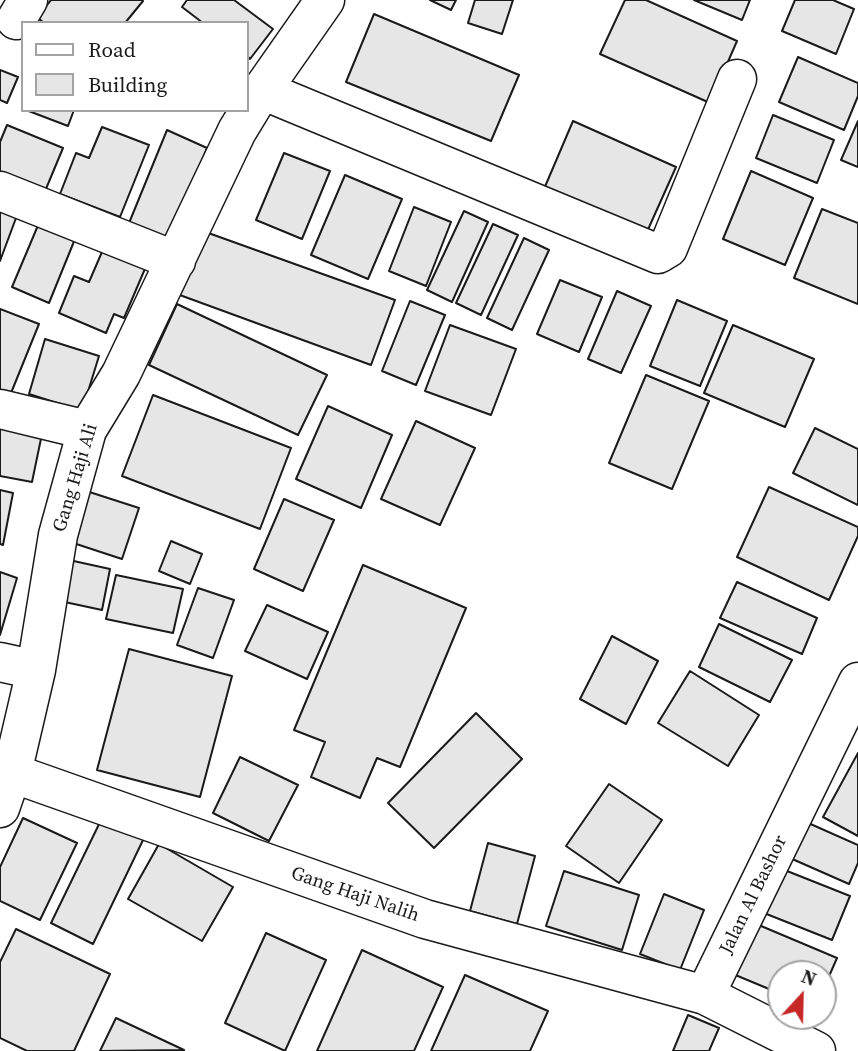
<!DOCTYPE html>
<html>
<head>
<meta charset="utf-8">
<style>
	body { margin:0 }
	#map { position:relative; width:858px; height:1051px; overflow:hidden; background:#fff; font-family:"Source Serif 4",serif }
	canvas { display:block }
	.legend { position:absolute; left:21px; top:21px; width:228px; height:91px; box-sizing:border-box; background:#fff; border:2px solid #a3a3a3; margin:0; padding:9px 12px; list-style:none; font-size:21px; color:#1a1a1a }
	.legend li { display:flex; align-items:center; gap:14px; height:35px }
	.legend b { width:35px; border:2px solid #a3a3a3 }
	.north { position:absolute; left:767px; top:960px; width:70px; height:70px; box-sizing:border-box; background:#fff; border:2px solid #a3a3a3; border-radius:50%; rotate:22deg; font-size:19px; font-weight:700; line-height:28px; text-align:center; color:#1a1a1a }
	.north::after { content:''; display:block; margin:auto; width:24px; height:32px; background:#c62828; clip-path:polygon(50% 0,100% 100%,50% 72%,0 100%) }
</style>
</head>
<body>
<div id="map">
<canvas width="858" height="1051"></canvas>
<ul class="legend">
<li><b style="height:9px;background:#fff"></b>Road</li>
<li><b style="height:19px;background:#e6e6e6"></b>Building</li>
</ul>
<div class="north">N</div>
</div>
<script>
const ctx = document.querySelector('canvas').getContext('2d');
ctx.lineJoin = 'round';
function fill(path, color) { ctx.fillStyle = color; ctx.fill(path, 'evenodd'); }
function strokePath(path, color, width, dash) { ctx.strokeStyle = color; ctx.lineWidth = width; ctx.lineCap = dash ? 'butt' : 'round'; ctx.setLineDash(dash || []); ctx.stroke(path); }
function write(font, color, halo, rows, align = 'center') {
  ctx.font = font + ' "Source Serif 4",serif'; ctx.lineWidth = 5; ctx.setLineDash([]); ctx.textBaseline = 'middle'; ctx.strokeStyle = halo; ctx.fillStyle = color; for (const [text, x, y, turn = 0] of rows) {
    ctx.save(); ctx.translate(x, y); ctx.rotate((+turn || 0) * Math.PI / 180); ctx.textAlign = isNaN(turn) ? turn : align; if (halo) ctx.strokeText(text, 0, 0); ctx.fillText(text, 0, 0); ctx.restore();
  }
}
const building = new Path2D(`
	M51 0H142L143 1 125 23H44L37 17Z
	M187 0H234L273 29 250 59 247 56V23H203L182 7Z
	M430 0H456L451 10Z
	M475 0H513L502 34 468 23Z
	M625 0H646L737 41 710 103 600 54Z
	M694 0H750L742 20Z
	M795 0H833L854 9 836 54 782 31Z
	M374 14 519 75 491 141 346 82Z
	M798 57 858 83V96L844 130 779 102Z
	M0 70 18 77 7 103 0 100Z
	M26 110H74L68 126Z
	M773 115 834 140 817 183 756 158Z
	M573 121 676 167 646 234 544 189Z
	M858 121V167L841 160Z
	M7 125 63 148 43 196 0 177V142Z
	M102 127 149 145 120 217 60 194 76 153 89 158Z
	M167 130 207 148 168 245 127 228Z
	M284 153 330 171 302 239 256 220Z
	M751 171 813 198 785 265 723 239Z
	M345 175 402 199 368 279 311 255Z
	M0 202 19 210 0 261Z
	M414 207 451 222 426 286 389 271Z
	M822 209 858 223V304L794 278Z
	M464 211 488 222 452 302 427 290Z
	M39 223 75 239 49 303 12 287Z
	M493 224 518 235 481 315 456 303Z
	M200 230 395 300 371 365 177 294Z
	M108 238 150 257 124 318 114 314 106 333 59 313 74 276 89 282Z
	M524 238 549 250 512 330 487 318Z
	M560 280 602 297 579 352 537 334Z
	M617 291 651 306 621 373 588 359Z
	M677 300 727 321 700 386 650 366Z
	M410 301 445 315 416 385 382 371Z
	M177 304 327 375 298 435 149 365Z
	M0 309 39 324 9 398 0 395Z
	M450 325 516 349 491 415 425 391Z
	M733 325 814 359 785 427 704 393Z
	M45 339 99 356 82 411 29 394Z
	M646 375 709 401 672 489 609 463Z
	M153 395 291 448 260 529 122 476Z
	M328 406 392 435 361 508 296 479Z
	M0 421 43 429 32 482 0 476Z
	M416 421 475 448 440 525 381 499Z
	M815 428 858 449V505L793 473Z
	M769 487 858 527V536L829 600 737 557Z
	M77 488 139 508 122 559 61 539Z
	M0 490 13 493 3 545 0 544Z
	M284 499 334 520 303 591 254 569Z
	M171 541 202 554 190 584 159 571Z
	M69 560 110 569 102 610 60 601Z
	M363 565 466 608 400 767 377 758 360 798 311 777 325 742 294 730Z
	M0 572 17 578 0 635Z
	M116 575 183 589 173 633 106 619Z
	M737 582 817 618 802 654 720 618Z
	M198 588 234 600 213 658 177 645Z
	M267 605 328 632 307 679 245 651Z
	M719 624 792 660 770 702 699 667Z
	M612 636 658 661 626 724 580 699Z
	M129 649 232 676 200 797 97 770Z
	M690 671 759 715 728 766 658 723Z
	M476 713 522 759 434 848 388 803Z
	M858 753V836L823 817Z
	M240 757 298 785 269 841 213 813Z
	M609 784 662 820 619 883 566 846Z
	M23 818 77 843 40 920 0 901V867Z
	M102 818 144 838 93 944 51 923Z
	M806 822 858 845V863L849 884 790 858Z
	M488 843 535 856 517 924 470 911Z
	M159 844 233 887 202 941 128 899Z
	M782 869 850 896 832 940 764 913Z
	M564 871 639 895 622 950 546 926Z
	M664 894 704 910 680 970 640 954Z
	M754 923 837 958 823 990V974H781V994L733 974Z
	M16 929 110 974 74 1051H27L0 1038V962Z
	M266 933 326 960 285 1051 225 1023Z
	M362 950 443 987 414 1051H317Z
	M465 975 548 1011 530 1051H431Z
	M688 1015 719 1028 709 1051H673Z
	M116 1018 184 1050 100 1051Z`);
const minor = new Path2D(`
	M16 20 28 0
	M262 90 658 254 668 248 737 79
	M0 191 176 261
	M0 409 87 430
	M0 662 36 670
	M12 773 425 919 705 995 816 1051
	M0 808 12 773 36 670 58 535 87 430 121 374 237 131 262 90 325 0
	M705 995 858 682`);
const streetNames = [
	["Gang Haji Ali",76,478,-73],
	["Gang Haji Nalih",355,895,19],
	["Jalan Al Bashor",754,895,-64]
];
fill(building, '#e6e6e6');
strokePath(building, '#1a1a1a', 2);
strokePath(minor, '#1a1a1a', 41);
strokePath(minor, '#fff', 38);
write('19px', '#1a1a1a', '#fff', streetNames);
</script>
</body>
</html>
